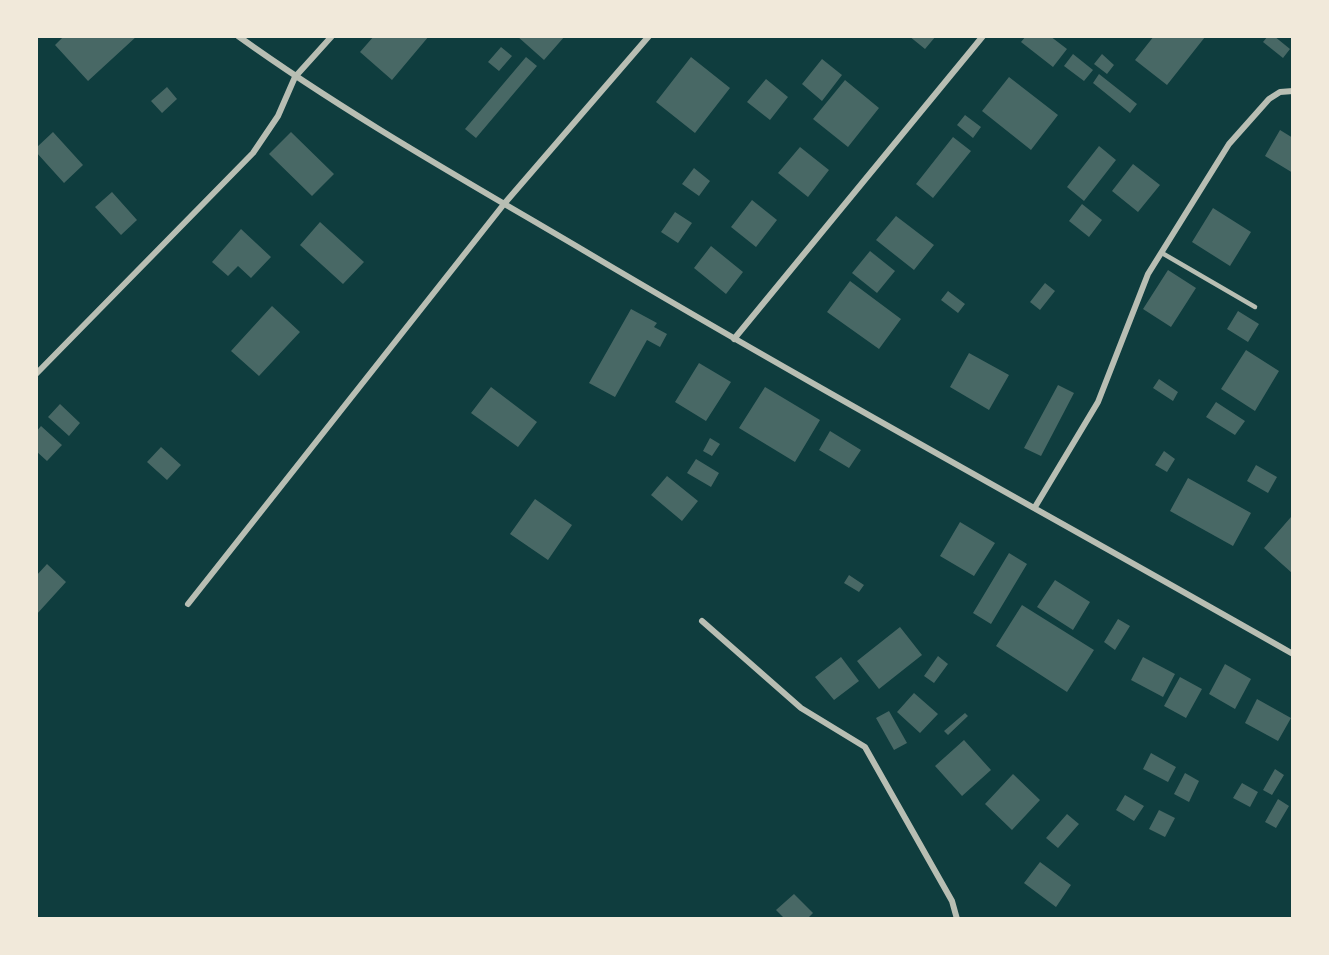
<!DOCTYPE html>
<html>
<head>
<meta charset="utf-8">
<style>
	body { margin:0 }
	#map { position:relative; width:1329px; height:955px; overflow:hidden; background:#0f3d3e; font-family:Merriweather,serif }
	canvas { display:block }
	.frame { position:absolute; inset:0; border:38px solid #f1e9da; pointer-events:none }
</style>
</head>
<body>
<div id="map">
<canvas width="1329" height="955"></canvas>
<div class="frame"></div>
</div>
<script>
const ctx = document.querySelector('canvas').getContext('2d');
ctx.lineJoin = 'round';
function fill(path, color) { ctx.fillStyle = color; ctx.fill(path, 'evenodd'); }
function strokePath(path, color, width, dash) { ctx.strokeStyle = color; ctx.lineWidth = width; ctx.lineCap = dash ? 'butt' : 'round'; ctx.setLineDash(dash || []); ctx.stroke(path); }
const building = new Path2D(`
	M64 36H137L88 81 55 45Z
	M374 36H429L392 80 360 52Z
	M517 36H565L544 60Z
	M909 36H936L925 49Z
	M1026 36H1050L1067 49 1053 67 1021 42Z
	M1154 36 1205 37 1167 85 1135 60Z
	M1268 36H1274L1290 49 1283 58 1263 42Z
	M501 47 512 56 499 71 488 62Z
	M1073 54 1093 70 1084 81 1064 66Z
	M1102 54 1114 65 1107 74 1094 64Z
	M526 57 537 66 476 138 465 129Z
	M691 57 730 88 695 133 656 102Z
	M822 59 842 75 822 101 802 84Z
	M1099 74 1137 104 1130 113 1093 83Z
	M1009 77 1058 115 1031 150 982 111Z
	M766 79 788 97 770 120 747 102Z
	M845 80 879 108 848 147 813 119Z
	M167 87 177 99 162 113 151 101Z
	M965 115 981 127 973 138 957 125Z
	M1280 130 1293 138V173L1265 156Z
	M53 132 83 165 64 183 36 152V148Z
	M291 132 334 174 312 196 269 154Z
	M953 137 971 151 933 198 916 184Z
	M1099 146 1116 160 1084 201 1067 187Z
	M800 147 829 170 808 197 778 173Z
	M1133 164 1160 185 1138 212 1112 191Z
	M694 168 710 181 699 196 682 184Z
	M112 192 137 220 121 235 95 207Z
	M752 200 777 220 756 247 731 227Z
	M1082 204 1102 220 1089 237 1069 221Z
	M1213 208 1251 232 1230 266 1192 242Z
	M675 212 692 223 678 243 661 232Z
	M896 216 934 245 914 270 876 240Z
	M320 222 364 262 343 284 300 245Z
	M241 229 271 257 251 278 238 266 228 276 212 262Z
	M711 246 743 272 726 294 694 268Z
	M870 251 895 271 877 293 852 273Z
	M1168 270 1196 288 1171 327 1143 309Z
	M850 281 901 319 879 349 827 312Z
	M1045 283 1055 291 1040 310 1030 302Z
	M948 291 965 304 958 313 941 300Z
	M272 306 300 332 259 376 231 351Z
	M631 309 657 323 654 327 667 334 660 347 647 340 615 397 589 383Z
	M1238 311 1259 324 1248 342 1227 329Z
	M1246 350 1279 371 1255 411 1221 389Z
	M969 353 1009 375 989 410 950 387Z
	M699 363 731 382 706 421 675 402Z
	M1159 379 1178 392 1173 401 1153 388Z
	M1058 385 1074 393 1041 456 1024 448Z
	M491 387 537 422 518 447 471 413Z
	M765 387 820 420 795 462 739 428Z
	M1216 402 1245 421 1235 435 1206 417Z
	M60 404 80 423 69 436 48 417Z
	M41 426 62 445 47 461 36 451V432Z
	M830 431 861 450 849 468 819 450Z
	M710 438 720 444 712 456 703 451Z
	M161 447 181 465 167 480 147 462Z
	M1164 451 1175 459 1167 472 1155 465Z
	M696 459 719 473 711 487 687 473Z
	M1256 465 1277 477 1268 493 1247 481Z
	M667 476 698 501 682 521 651 495Z
	M1188 478 1251 513 1233 546 1170 511Z
	M535 499 572 525 548 560 510 534Z
	M1291 517 1293 518 1292 573 1264 548Z
	M960 522 995 543 974 576 940 556Z
	M1009 553 1027 564 991 624 973 613Z
	M47 564 66 582 36 615V576Z
	M849 575 864 585 859 592 844 583Z
	M1055 580 1090 602 1073 630 1037 607Z
	M1022 605 1094 650 1067 692 996 646Z
	M1118 619 1130 626 1115 650 1104 642Z
	M900 627 922 655 879 689 857 661Z
	M938 656 948 664 934 683 924 676Z
	M841 657 859 681 834 700 815 677Z
	M1143 657 1175 674 1163 697 1131 680Z
	M1225 664 1251 679 1235 709 1209 694Z
	M1180 677 1202 689 1186 718 1164 706Z
	M914 693 938 714 920 733 897 712Z
	M1257 699 1291 718 1278 741 1245 723Z
	M889 711 907 743 894 750 876 718Z
	M965 713 968 716 948 735 944 731Z
	M964 740 991 770 962 796 935 766Z
	M1151 753 1176 767 1168 782 1143 769Z
	M1275 769 1284 775 1272 795 1263 790Z
	M1185 773 1199 781 1189 802 1174 794Z
	M1013 774 1040 800 1012 830 985 804Z
	M1242 783 1258 792 1250 807 1233 798Z
	M1125 795 1144 806 1134 821 1116 810Z
	M1278 799 1289 806 1276 828 1265 822Z
	M1159 810 1175 818 1165 837 1149 829Z
	M1067 814 1079 824 1058 848 1046 838Z
	M1040 862 1071 885 1056 907 1024 883Z
	M794 894 813 913 807 919H785L776 910Z`);
const service = new Path2D(`
	M1162 253 1255 307`);
const minor = new Path2D(`
	M238 36C348 115 466 181 583 250 817 389 1056 519 1293 654
	M734 339 983 36
	M36 374 253 153 278 116 295 77 332 36
	M1035 507 1098 402 1148 274 1229 144 1269 99 1280 92 1293 91
	M188 604 504 204 649 36
	M702 621 801 708 865 747 952 901 957 919`);
fill(building, '#486865');
strokePath(service, '#b8beb3', 4.5);
strokePath(minor, '#b8beb3', 6);
</script>
</body>
</html>
